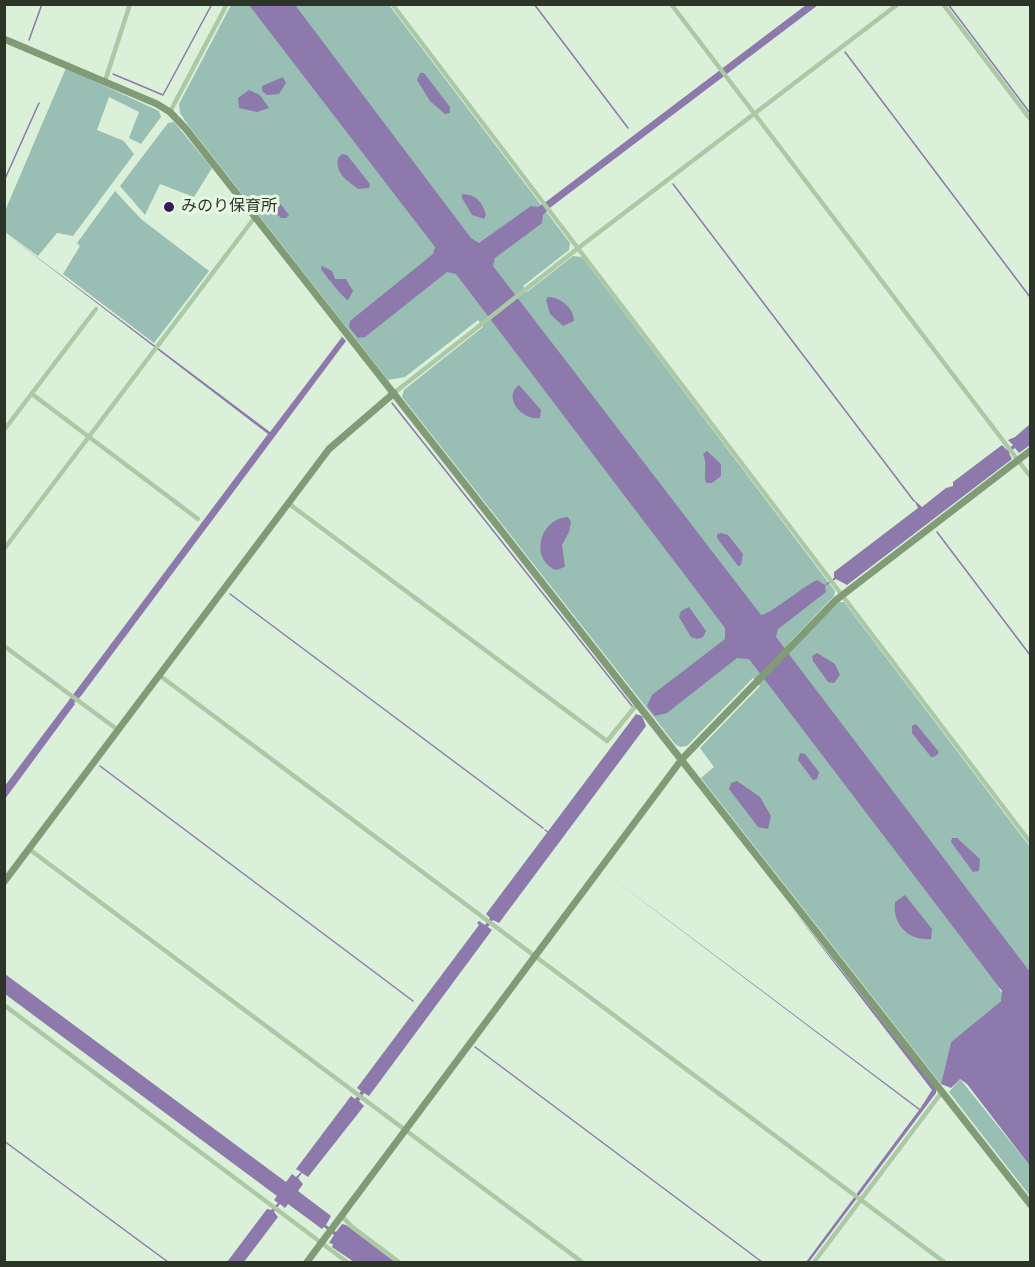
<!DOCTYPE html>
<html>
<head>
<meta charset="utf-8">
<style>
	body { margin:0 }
	#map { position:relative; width:1035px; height:1267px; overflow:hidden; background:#dbf0d9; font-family:Poppins,sans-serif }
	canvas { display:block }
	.frame { position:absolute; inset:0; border:6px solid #2b3426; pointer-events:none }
</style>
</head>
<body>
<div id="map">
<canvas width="1035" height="1267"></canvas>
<div class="frame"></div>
</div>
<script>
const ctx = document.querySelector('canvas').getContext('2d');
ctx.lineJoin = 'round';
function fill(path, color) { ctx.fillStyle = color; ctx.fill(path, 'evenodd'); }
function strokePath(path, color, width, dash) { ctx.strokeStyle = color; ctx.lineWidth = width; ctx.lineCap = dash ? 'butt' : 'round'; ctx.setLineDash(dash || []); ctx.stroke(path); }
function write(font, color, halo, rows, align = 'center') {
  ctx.font = font + ' Poppins,"Noto Sans JP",sans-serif'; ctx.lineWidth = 6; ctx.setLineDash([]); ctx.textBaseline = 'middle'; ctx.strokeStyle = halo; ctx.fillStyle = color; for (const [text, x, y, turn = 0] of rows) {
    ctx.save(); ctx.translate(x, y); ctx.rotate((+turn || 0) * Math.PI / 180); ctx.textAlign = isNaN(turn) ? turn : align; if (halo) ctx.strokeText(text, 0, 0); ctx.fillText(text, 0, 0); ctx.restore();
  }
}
const green = new Path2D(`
	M231 5H389L570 243 569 250 523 286 527 292 573 256 582 257 835 591 834 596 789 643 793 648 839 602H844L1030 847V972L1025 967 999 988 1003 995 1001 1001 951 1042 941 1084 701 778 714 767 700 748 760 686 753 678 687 746 680 747 675 744 402 397 404 390 483 327 478 320 405 377 388 380 188 125 180 113 179 104Z
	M66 68 159 111 161 117 141 144 129 138 139 112 109 97 97 130 124 141 134 154 73 236 57 233 38 256 5 232V211Z
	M174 122 212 168 194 197 160 184 145 215 120 186 168 123Z
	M115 191 141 219 209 271 154 343 63 274 80 246 77 243Z
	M960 1079 1030 1166V1196L949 1092Z`);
const water = new Path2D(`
	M249 5H295L471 238 479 243 531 206 538 207 547 201 806 5H818L551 207 543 215 542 223 495 258 493 266 761 615C771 614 802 587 817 580L825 585 834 578V572L918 508 914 500 922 507 946 488 953 486V482L1002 445 1007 450 1013 445 1008 440 1015 437 1030 424V445L1019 453 1015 448 1009 453 1012 459 847 585 836 579 825 586 826 592 778 629 776 637 1030 972V1166L967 1084 960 1079 951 1088 941 1084 951 1042 1001 1001 1002 991 749 659 737 658 667 713 655 716 647 706 652 695 725 639V628L456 274 447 272 365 337 358 338 349 327 350 321 433 254 435 247Z
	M420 73H424L450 107V113L445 114 430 101 417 80Z
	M283 77 286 83 279 94 267 95 262 91V86Z
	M249 90 260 95 269 108 257 112 239 108 238 98Z
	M342 154 347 155 370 184 369 188 358 189C347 180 335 174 338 158Z
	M462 194C476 194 483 203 486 215L484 219 472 215 462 198Z
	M275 197 289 215 286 218H281L268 205 267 200Z
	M5 233 270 432 342 337 336 330 346 341 81 696 74 703 75 704 5 799 4 787 268 434Z
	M322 266 332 271 335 279H346L353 291 348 300C343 298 326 276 321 269Z
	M548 297C560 297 574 308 574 321L563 326 550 314 546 300Z
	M519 385 541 410 540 418C522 421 502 397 519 385Z
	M707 451 721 464V476L712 483H706C703 473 708 465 703 454Z
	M568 517 571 522 569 532 562 545 565 567 556 570C529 559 540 518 568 517Z
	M721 533 728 535 743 554 741 565 738 566 717 538V534Z
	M689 607 706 631 703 637 697 639 691 637 679 617 681 611Z
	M817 653 835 664 840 675 834 683 828 682 813 661 812 656Z
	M636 714 642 716 646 726 499 923 493 920 488 927 492 930 369 1096 364 1093 359 1101 364 1106 308 1177 302 1173 298 1178 303 1184 298 1191 331 1216 326 1225 336 1232 342 1224 346 1225 395 1262H354L332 1247 333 1244 329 1243 334 1235 324 1227 322 1229 288 1204 285 1208 280 1204 274 1212 278 1217 244 1262H227L267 1209 271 1210 278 1203 274 1200 277 1196 5 994V974L286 1182 292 1174 296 1177 301 1172 296 1169 351 1096 355 1099 361 1091 357 1088 479 925 477 923 479 921 485 925 490 918 486 914Z
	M916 724 939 752 936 756 931 757 912 733V726Z
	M800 753 805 754 819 772 817 779 813 780 798 760Z
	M737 781 760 797 771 816 768 829 758 827 729 789 731 783Z
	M952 838H957L980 859 979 871 973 872 951 842Z
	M604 872 920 1109 932 1090 791 907 936 1089V1093L809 1262H806L919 1110Z
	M905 895 932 929 931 939C909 941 892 925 895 902Z`);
const stream = new Path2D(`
	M534 4 628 128
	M948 4 1030 113
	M29 40 42 4
	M845 52 1030 297
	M113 74 163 95 212 4
	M4 181 39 103
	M673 184 914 501
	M392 403 632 706
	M937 532 1030 655
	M230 594 543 828
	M100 766 413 1001
	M545 830 548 832
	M475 1047 762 1262
	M4 1141 168 1262`);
const street = new Path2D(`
	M392 4 1030 842
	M671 4 1030 476
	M943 4 1030 119
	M105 81 130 4
	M170 112 227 4
	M394 393 577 249 898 4
	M32 394 198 519
	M4 430 96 309
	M288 503 607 741 638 703
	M4 549 255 217
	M4 646 118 730
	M159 675 944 1262
	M29 849 582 1262
	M4 1005 347 1262
	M342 1216 351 1226 399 1262
	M814 1262 942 1092`);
const secondary = new Path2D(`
	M4 39 157 104 170 112 186 129 1030 1204
	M4 882 329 449 394 393
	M307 1262 682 759 836 600 1030 451`);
const markers = [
	[169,207,6,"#341d54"]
];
const poiNames = [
	["みのり保育所",181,207]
];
fill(green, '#99beb3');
fill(water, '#8d79ac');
strokePath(stream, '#8d79ac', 1.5);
strokePath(street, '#acc8a5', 4.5);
strokePath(secondary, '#819b77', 7);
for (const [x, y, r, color] of markers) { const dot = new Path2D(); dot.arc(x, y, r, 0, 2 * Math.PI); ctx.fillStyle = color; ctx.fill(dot); strokePath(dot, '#e7f8e5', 2); }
write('16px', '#2b3426', '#e7f8e5', poiNames, 'left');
</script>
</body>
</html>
